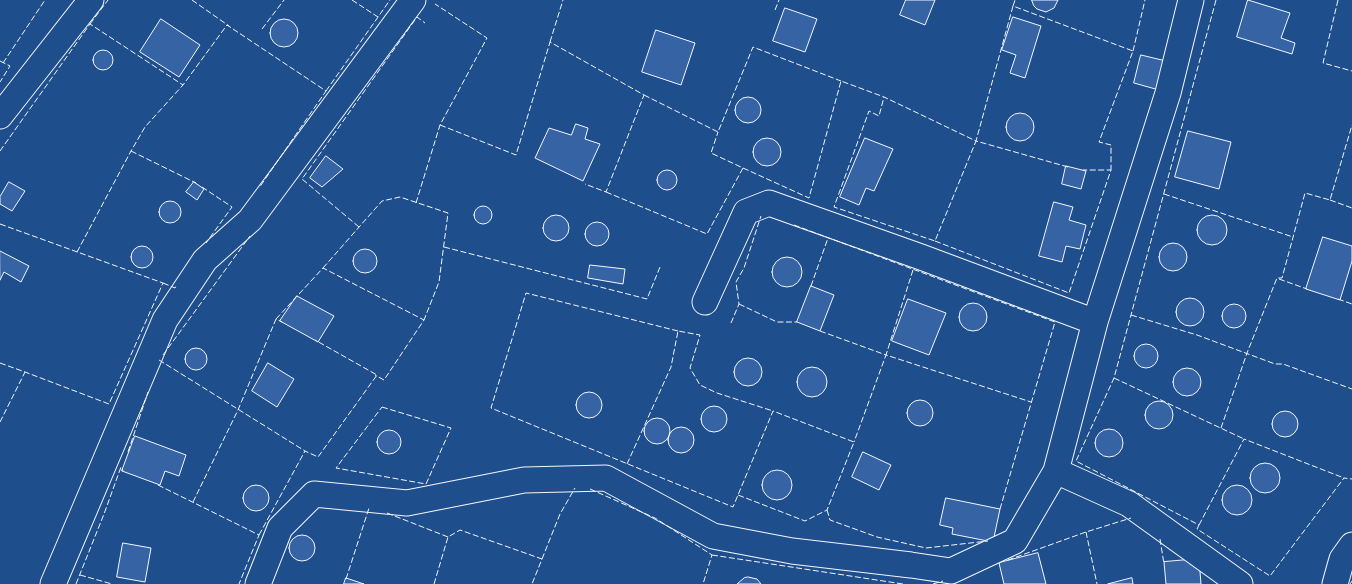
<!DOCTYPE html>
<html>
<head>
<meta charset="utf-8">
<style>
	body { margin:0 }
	canvas { display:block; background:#1f4e8c }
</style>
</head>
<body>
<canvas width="1352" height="584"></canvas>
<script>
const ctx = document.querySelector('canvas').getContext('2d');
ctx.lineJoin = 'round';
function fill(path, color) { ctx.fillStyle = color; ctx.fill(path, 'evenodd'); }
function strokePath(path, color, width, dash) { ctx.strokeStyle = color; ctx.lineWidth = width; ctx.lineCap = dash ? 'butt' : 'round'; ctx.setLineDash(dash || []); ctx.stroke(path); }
const building = new Path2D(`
	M906 0H935L925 25 900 15Z
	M1032 0H1058L1054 8 1046 12 1037 9 1034 6Z
	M1248 0 1290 13 1281 38 1295 43 1292 54 1237 37Z
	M785 8 817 19 805 52 773 41Z
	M1013 17 1041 26 1025 78 1010 73 1016 55 1002 50Z
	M161 19 200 45 179 77 140 52Z
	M270 33a14 14 0 1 1 28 0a14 14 0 1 1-28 0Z
	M656 30 695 43 681 85 642 72Z
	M93 60a10 10 0 1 1 20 0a10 10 0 1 1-20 0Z
	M1141 55 1166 61 1159 90 1134 83Z
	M735 110a13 13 0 1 1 26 0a13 13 0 1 1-26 0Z
	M1006 127a14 14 0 1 1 28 0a14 14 0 1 1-28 0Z
	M576 124 588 128 585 139 600 144 583 181 535 158 549 128 571 135Z
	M1188 131 1231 142 1219 189 1175 177Z
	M865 138 893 149 874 191 866 188 859 205 840 197Z
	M753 152a14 14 0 1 1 28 0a14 14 0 1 1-28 0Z
	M326 156 343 169 322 187 310 178Z
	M1066 166 1086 171 1081 189 1062 184Z
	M657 180a10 10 0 1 1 20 0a10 10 0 1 1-20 0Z
	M9 182 25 191 12 211 0 204V197Z
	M194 182 204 189 197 200 186 192Z
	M159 212a11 11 0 1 1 22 0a11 11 0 1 1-22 0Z
	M1054 202 1073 207 1069 220 1086 225 1080 249 1066 246 1062 262 1039 256Z
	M474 215a9 9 0 1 1 18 0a9 9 0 1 1-18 0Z
	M1197 230a15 15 0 1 1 30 0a15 15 0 1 1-30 0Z
	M543 228a13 13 0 1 1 26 0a13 13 0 1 1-26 0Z
	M585 234a12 12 0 1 1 24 0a12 12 0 1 1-24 0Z
	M1323 237 1352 246V261L1340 300 1306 289Z
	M1159 257a14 14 0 1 1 28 0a14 14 0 1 1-28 0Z
	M131 257a11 11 0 1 1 22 0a11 11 0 1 1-22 0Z
	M353 261a12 12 0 1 1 24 0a12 12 0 1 1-24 0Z
	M0 251 29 266 21 282 4 272 0 280Z
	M772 272a15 15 0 1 1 30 0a15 15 0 1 1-30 0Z
	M590 265 625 269 623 284 588 278Z
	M811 286 834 295 820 331 797 322Z
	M297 296 334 316 318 342 280 321Z
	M1176 312a14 14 0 1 1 28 0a14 14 0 1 1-28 0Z
	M908 299 946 313 929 355 892 341Z
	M959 317a14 14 0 1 1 28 0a14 14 0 1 1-28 0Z
	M1222 316a12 12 0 1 1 24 0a12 12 0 1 1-24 0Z
	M1134 356a12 12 0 1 1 24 0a12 12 0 1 1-24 0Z
	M185 359a11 11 0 1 1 22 0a11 11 0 1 1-22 0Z
	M734 372a14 14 0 1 1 28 0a14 14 0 1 1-28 0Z
	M268 363 294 379 277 407 252 391Z
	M797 382a15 15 0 1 1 30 0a15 15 0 1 1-30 0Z
	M1173 382a14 14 0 1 1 28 0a14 14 0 1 1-28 0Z
	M576 405a13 13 0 1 1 26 0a13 13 0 1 1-26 0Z
	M907 413a13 13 0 1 1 26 0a13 13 0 1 1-26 0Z
	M1145 415a14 14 0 1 1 28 0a14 14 0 1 1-28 0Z
	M701 419a13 13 0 1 1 26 0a13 13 0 1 1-26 0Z
	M1272 424a13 13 0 1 1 26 0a13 13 0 1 1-26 0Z
	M644 431a13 13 0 1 1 26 0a13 13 0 1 1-26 0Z
	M668 440a13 13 0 1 1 26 0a13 13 0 1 1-26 0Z
	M1095 443a14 14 0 1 1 28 0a14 14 0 1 1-28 0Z
	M377 442a12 12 0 1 1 24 0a12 12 0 1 1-24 0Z
	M135 436 186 455 179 476 165 471 160 485 122 471Z
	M863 452 891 465 879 490 852 477Z
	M1250 478a15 15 0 1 1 30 0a15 15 0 1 1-30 0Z
	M762 485a15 15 0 1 1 30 0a15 15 0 1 1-30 0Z
	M243 498a13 13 0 1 1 26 0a13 13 0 1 1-26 0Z
	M1222 500a15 15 0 1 1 30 0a15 15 0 1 1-30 0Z
	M946 498 1000 509 993 542 952 534 953 528 940 525Z
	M289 548a13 13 0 1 1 26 0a13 13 0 1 1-26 0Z
	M123 543 151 548 145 582 117 577Z
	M1038 553 1046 584H1004L999 563Z
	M1199 559 1201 584H1166L1164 562Z
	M748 577 757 579 761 584H737L744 578Z
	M346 578 364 584H344Z
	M1132 578 1133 584H1108Z`);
const street = new Path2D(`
	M0 116 91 0
	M705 302 746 212 769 203 921 257 1095 322
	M1056 471 1129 504 1240 584
	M53 584 165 320 205 260 250 220 413 0
	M258 584 280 528 314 494 407 503 524 480 606 478 713 536 792 551 911 565 951 571 1015 541 1056 471 1095 322 1168 93 1191 0
	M1335 584 1342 559 1352 545`);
const fence = new Path2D(`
	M192 0 229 26
	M352 0 378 17
	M1216 0 1114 378 1076 461 1199 525 1197 529 1270 576 1344 478 1352 479
	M1338 0 1323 63 1352 71
	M1013 6 1015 0
	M775 10 779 0
	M90 24 108 0
	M262 29 284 0
	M550 42 563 0
	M1133 51 1145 0
	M0 61 10 66 0 82
	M3 63 45 0
	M326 91 390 0
	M644 95 718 132 753 47 841 81
	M440 125 516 155 550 42 644 95 606 192 585 184
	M0 151 90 24 183 85
	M131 151 196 183
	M1068 167 976 141 1013 6 1133 51 1099 142 1111 145V170
	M743 168 809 198 841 81 884 97 976 141 935 241 834 207 869 111 879 116 884 97
	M202 187 232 207 206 243
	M606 192 707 234 743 168 711 153 718 132
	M1164 194 1293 237
	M1330 200 1352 208
	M416 203 440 125 487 38 435 4
	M0 224 163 283 109 404 25 372
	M794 225 1055 322 1000 509
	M359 227 302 179 417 17 425 23
	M935 241 1069 293 1111 170H1083
	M444 247 647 299 660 267
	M77 252 131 151 145 127 183 85 227 25 326 91 259 188
	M323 268 382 201 400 197 448 213 439 282 424 320
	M913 270 886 355 1031 402
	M1279 279 1307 289
	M163 283 175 288 176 286
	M811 286 828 238
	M1338 299 1352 304
	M739 304 777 322H797
	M1131 315 1197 335 1275 364H1283L1352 389
	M276 319 323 268 424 320 384 380 375 375
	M731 323 739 304 736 282 744 268 761 216
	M678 331 526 293 491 408 733 507 773 411 854 442 827 510 805 521 738 495
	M820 331 886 355 854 442
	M163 355 250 236
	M159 360 305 451
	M0 363 25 372 0 422
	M1114 378 1244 439
	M382 407 451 428 426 484 336 468Z
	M1221 428 1247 353 1277 278H1282L1305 193 1330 200 1352 125
	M128 452 148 392
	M627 464 671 367 678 331 700 335 690 368 700 385 717 393 773 411
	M158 485 259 535 239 584
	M590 489 655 518 712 555 703 584
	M193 502 238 410 276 319 282 322
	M827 510 830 520 877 537 926 548 988 541
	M387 513 448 537
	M1199 525 1244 439 1344 478
	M1086 532 1097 584
	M259 535 305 451 318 457 377 375 315 340
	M1160 539 1164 564
	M712 555 903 584
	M542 559 560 514 575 488
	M1008 560 1086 532 1131 518
	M80 575 112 584
	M346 579 369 508
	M76 584 104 514 121 467 123 471
	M434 584 448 537 460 530 542 559 532 584
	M933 584 943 581
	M1350 584 1352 581`);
fill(building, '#3563a3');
strokePath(building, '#f2f6ff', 1);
strokePath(street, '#f2f6ff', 27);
strokePath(street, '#1f4e8c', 25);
strokePath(fence, '#f2f6ff', 1, [6, 2.5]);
</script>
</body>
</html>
